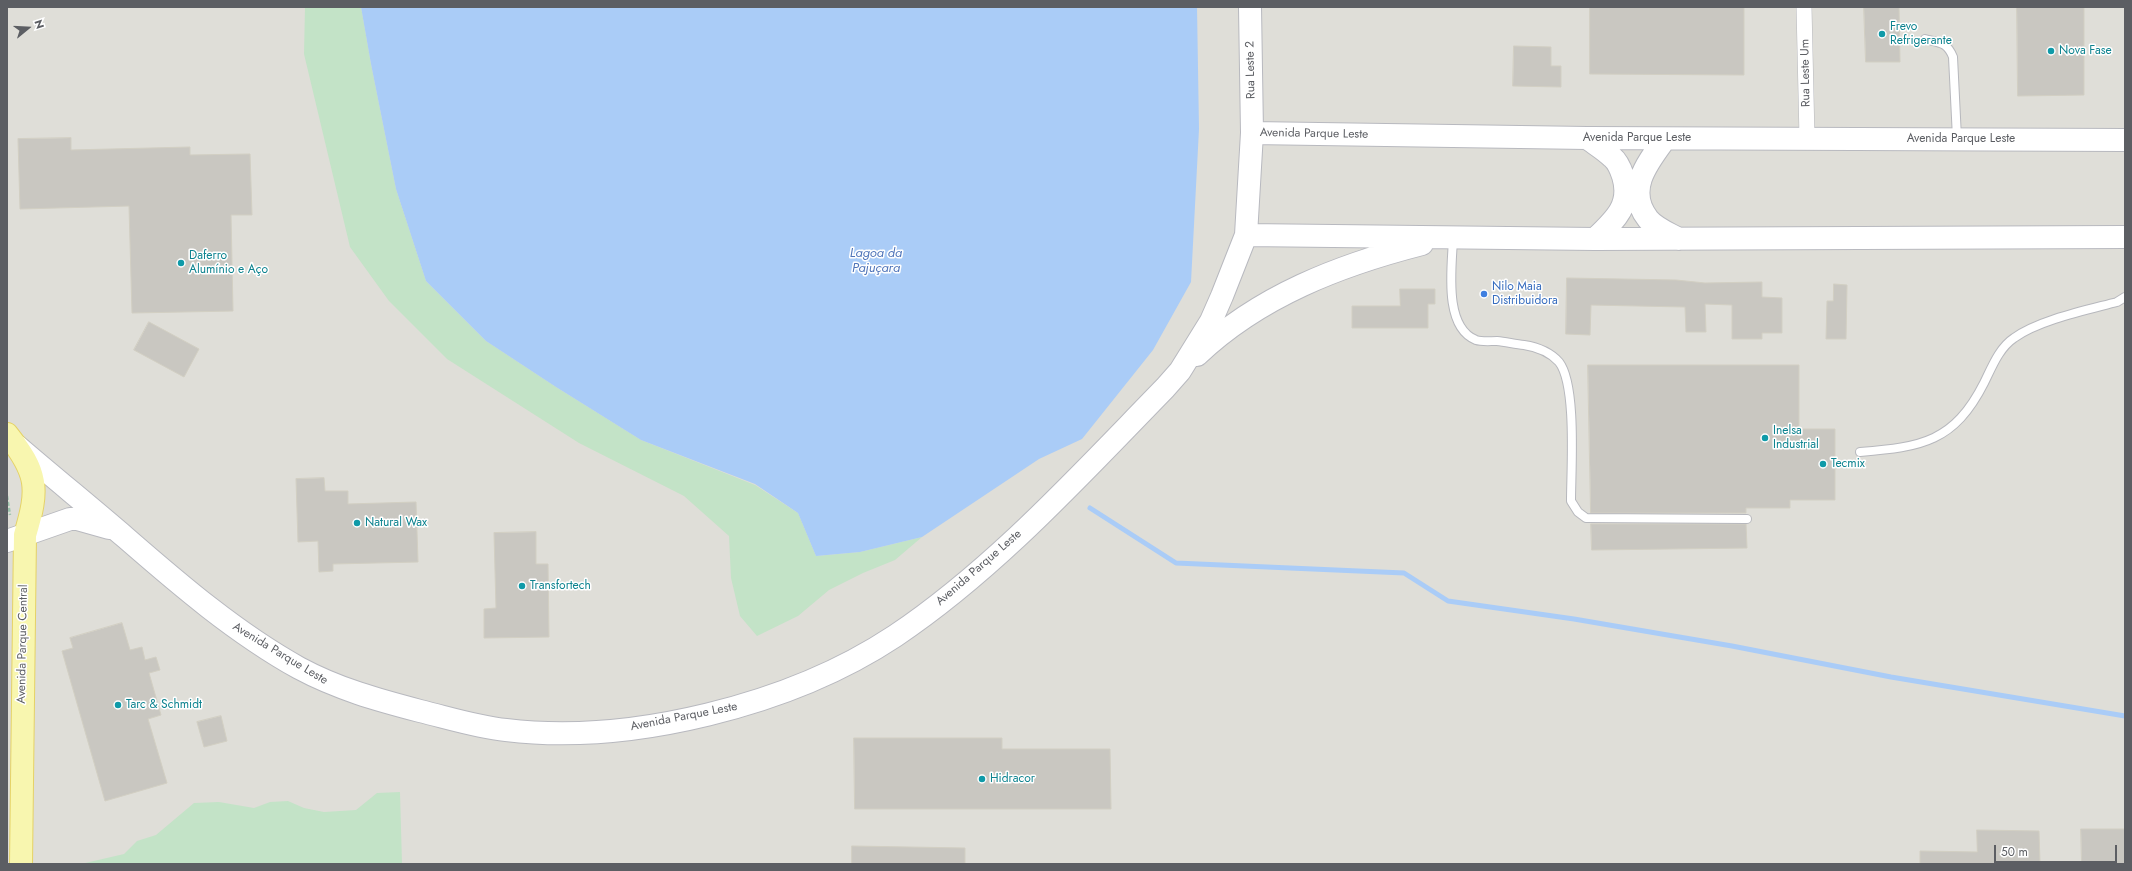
<!DOCTYPE html>
<html>
<head>
<meta charset="utf-8">
<style>
	body { margin:0 }
	#map { position:relative; width:2132px; height:871px; overflow:hidden; background:#edede4; font-family:Jost,sans-serif }
	canvas { display:block }
	.frame { position:absolute; inset:0; border:8px solid #5c5e63; pointer-events:none }
	.north { position:absolute; left:8px; top:8px; width:40px; height:40px; -webkit-text-stroke:3px #fff; paint-order:stroke; rotate:72deg; font-size:11px; font-weight:700; line-height:16px; text-align:center; color:#5c5e63 }
	.north::after { content:''; display:block; margin:auto; width:14px; height:18px; background:#5c5e63; clip-path:polygon(50% 0,100% 100%,50% 72%,0 100%) }
	.scale { position:absolute; left:1994px; top:845px; width:123px; height:18px; box-sizing:border-box; border:2px solid #5c5e63; border-top:0; padding-left:5px; font-size:12px; line-height:14px; white-space:nowrap; color:#5c5e63; -webkit-text-stroke:3px #fff; paint-order:stroke }
</style>
</head>
<body>
<div id="map">
<canvas width="2132" height="871"></canvas>
<div class="frame"></div>
<div class="north">N</div>
<div class="scale">50 m</div>
</div>
<script>
const ctx = document.querySelector('canvas').getContext('2d');
ctx.lineJoin = 'round';
function fill(path, color) { ctx.fillStyle = color; ctx.fill(path, 'evenodd'); }
function strokePath(path, color, width, dash) { ctx.strokeStyle = color; ctx.lineWidth = width; ctx.lineCap = dash ? 'butt' : 'round'; ctx.setLineDash(dash || []); ctx.stroke(path); }
function write(font, color, halo, rows, align = 'center') {
  ctx.font = font + ' Jost,sans-serif'; ctx.lineWidth = 3; ctx.setLineDash([]); ctx.textBaseline = 'middle'; ctx.strokeStyle = halo; ctx.fillStyle = color; for (const [text, x, y, turn = 0] of rows) {
    ctx.save(); ctx.translate(x, y); ctx.rotate((+turn || 0) * Math.PI / 180); ctx.textAlign = isNaN(turn) ? turn : align; if (halo) ctx.strokeText(text, 0, 0); ctx.fillText(text, 0, 0); ctx.restore();
  }
}
const industrial = new Path2D(`
	M7 7H2125V864H7Z`);
const green = new Path2D(`
	M305 7H361L371 64 396 189 426 281 486 341 556 387 641 440 755 485 798 513 816 556 860 552 922 537 895 560 863 573 829 590 798 616 757 636 740 616 731 578 729 536 684 496 579 443 447 359 389 301 350 247 304 54Z
	M400 792 402 864H81L124 854 137 841 156 835 194 803 219 802 254 808 270 802 288 801 304 808 324 812 356 810 377 793Z`);
const water = new Path2D(`
	M361 7H1197L1199 129 1191 282 1153 350 1082 439 1039 459 922 537 860 552 816 556 798 513 755 484 641 440 556 387 486 341 426 281 396 189 371 64Z`);
const stream = new Path2D(`
	M1090 508 1176 563 1404 573 1448 601 1574 619 1732 646 1891 677 2125 716`);
const building = new Path2D(`
	M1590 7H1744V75L1590 74Z
	M1864 7H1899L1900 62H1866Z
	M2017 7H2084V95L2018 96Z
	M1514 46 1551 47V66H1561V87L1513 86Z
	M71 138V150L190 147V155L250 154 252 215H231L233 311 132 313 129 206 20 209 18 139Z
	M1567 278 1676 280 1705 283 1762 282V297L1782 298V333H1762V339H1732V305L1705 304 1706 332H1686L1685 307 1591 305 1590 335 1566 334Z
	M1834 284 1847 285 1846 339H1826L1827 301H1833Z
	M1400 289H1435V304H1428V328H1352V306H1400Z
	M149 322 199 349 184 377 134 350Z
	M1588 365H1799V429H1835V500H1790V508H1746V513H1591Z
	M324 478 325 491H348V504L416 502 418 562 333 564V571L319 572 318 541 298 542 296 479Z
	M1591 524H1746L1747 548 1592 550Z
	M536 532V564H548L549 637 484 638V609L496 608 494 533Z
	M122 623 130 650 142 647 145 660 156 657 160 670 149 673 161 715 148 719 167 783 105 801 62 651 73 648 70 638Z
	M221 716 227 741 204 747 197 722Z
	M854 738H1002V749H1110L1111 809H855Z
	M2081 829H2125V864H2082Z
	M1977 830 2039 831 2040 864H1920V851L1977 852Z
	M852 846 965 848V864H852Z`);
const path = new Path2D(`
	M7 496 10 515`);
const lane = new Path2D(`
	M1925 39C1940 43 1947 42 1953 57L1957 138
	M1453 239C1452 266 1443 327 1476 340 1482 342 1490 341 1497 341 1506 342 1515 344 1524 345 1537 347 1550 352 1559 362 1577 385 1571 470 1571 501L1578 512 1586 518 1747 519
	M1860 452C1922 447 1954 442 1984 383 1992 367 1999 348 2014 338 2039 320 2087 310 2117 302L2125 297`);
const street = new Path2D(`
	M1804 7 1807 138`);
const secondary = new Path2D(`
	M1252 133 1587 138 2125 140
	M1587 138C1595 144 1605 150 1612 157 1617 161 1621 170 1623 176 1632 205 1615 220 1595 239
	M1665 139C1648 162 1625 190 1648 219 1655 228 1668 233 1679 239
	M1246 235 1595 239 2125 237
	M1197 355C1259 296 1340 265 1422 244
	M17 446C53 477 90 507 126 538 180 585 236 633 299 668 338 689 378 700 420 711 449 718 477 727 506 730 630 745 791 705 895 636 995 569 1081 474 1165 388L1180 371 1211 321 1222 296 1246 235 1252 133 1250 7
	M7 541 70 519H77L109 528`);
const primary = new Path2D(`
	M7 434C38 473 39 488 25 535L21 864`);
const markers = [
	[1882,34,4,"#0f9aa8"],
	[2051,51,4,"#0f9aa8"],
	[181,263,4,"#0f9aa8"],
	[1484,294,4,"#3f7fe0"],
	[1765,438,4,"#0f9aa8"],
	[1823,464,4,"#0f9aa8"],
	[357,523,4,"#0f9aa8"],
	[522,586,4,"#0f9aa8"],
	[118,705,4,"#0f9aa8"],
	[982,779,4,"#0f9aa8"]
];
const cultureNames = [
	["Frevo",1890,27],
	["Refrigerante",1890,41],
	["Nova Fase",2059,51],
	["Daferro",189,256],
	["Alumínio e Aço",189,270],
	["Inelsa",1773,431],
	["Industrial",1773,445],
	["Tecmix",1831,464],
	["Natural Wax",365,523],
	["Transfortech",530,586],
	["Tarc & Schmidt",126,705],
	["Hidracor",990,779]
];
const streetNames = [
	["Rua Leste 2",1251,70,-91],
	["Rua Leste Um",1806,73,-91],
	["Avenida Parque Leste",1314,134,1],
	["Avenida Parque Leste",1637,138],
	["Avenida Parque Leste",1961,139],
	["Avenida Parque Leste",979,568,-41],
	["Avenida Parque Central",23,644,-89],
	["Avenida Parque Leste",280,654,31],
	["Avenida Parque Leste",684,717,-11]
];
const shopNames = [
	["Nilo Maia",1492,287],
	["Distribuidora",1492,301]
];
const waterNames = [
	["Lagoa da",876,254],
	["Pajuçara",876,269]
];
fill(industrial, '#dfded8');
fill(green, '#c3e3c7');
fill(water, '#aaccf7');
strokePath(stream, '#aaccf7', 5);
fill(building, '#c9c7c1');
strokePath(building, '#d2cfc3', 1);
strokePath(lane, '#b7b8bd', 10);
strokePath(street, '#b7b8bd', 16);
strokePath(secondary, '#b8b9bf', 24);
strokePath(primary, '#e5d266', 24);
strokePath(path, '#9cc3ad', 2.5, [4, 2]);
strokePath(lane, '#fff', 8);
strokePath(street, '#fff', 15);
strokePath(secondary, '#fff', 22);
strokePath(primary, '#f8f6af', 22);
for (const [x, y, r, color] of markers) { const dot = new Path2D(); dot.arc(x, y, r, 0, 2 * Math.PI); ctx.fillStyle = color; ctx.fill(dot); strokePath(dot, '#fff', 1.5); }
write('12px', '#0d838f', '#fff', cultureNames, 'left');
write('12px', '#5c5e63', '#fff', streetNames);
write('12px', '#366cbe', '#fff', shopNames, 'left');
write('italic 13px', '#4f74b9', '#fff', waterNames);
</script>
</body>
</html>
